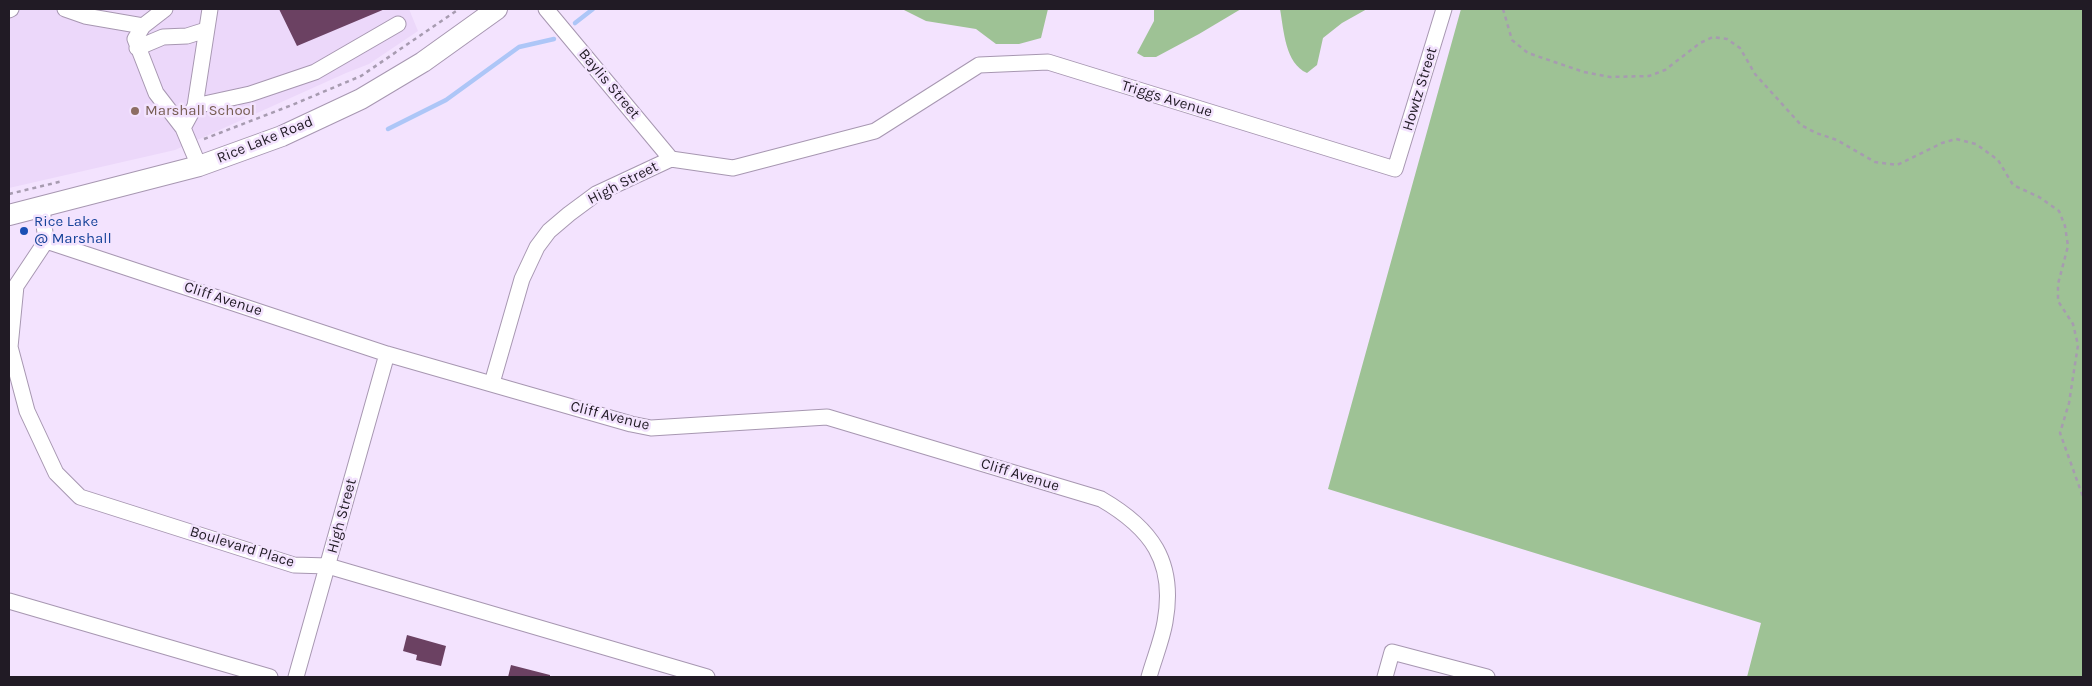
<!DOCTYPE html>
<html>
<head>
<meta charset="utf-8">
<style>
	body { margin:0 }
	#map { position:relative; width:2092px; height:686px; overflow:hidden; background:#f3e3fe; font-family:Karla,sans-serif }
	canvas { display:block }
	.frame { position:absolute; inset:0; border:10px solid #211b25; pointer-events:none }
</style>
</head>
<body>
<div id="map">
<canvas width="2092" height="686"></canvas>
<div class="frame"></div>
</div>
<script>
const ctx = document.querySelector('canvas').getContext('2d');
ctx.lineJoin = 'round';
function fill(path, color) { ctx.fillStyle = color; ctx.fill(path, 'evenodd'); }
function strokePath(path, color, width, dash) { ctx.strokeStyle = color; ctx.lineWidth = width; ctx.lineCap = dash ? 'butt' : 'round'; ctx.setLineDash(dash || []); ctx.stroke(path); }
function write(font, color, halo, rows, align = 'center') {
  ctx.font = font + ' Karla,sans-serif'; ctx.lineWidth = 5; ctx.setLineDash([]); ctx.textBaseline = 'middle'; ctx.strokeStyle = halo; ctx.fillStyle = color; for (const [text, x, y, turn = 0] of rows) {
    ctx.save(); ctx.translate(x, y); ctx.rotate((+turn || 0) * Math.PI / 180); ctx.textAlign = isNaN(turn) ? turn : align; if (halo) ctx.strokeText(text, 0, 0); ctx.fillText(text, 0, 0); ctx.restore();
  }
}
const built = new Path2D(`
	M9 9H409L418 31 369 64 346 73 175 150 9 188Z`);
const forest = new Path2D(`
	M902 9H1048L1041 38 1019 44H996L976 29 926 21Z
	M1154 9H1241L1199 34 1156 57H1144L1137 53 1154 21Z
	M1280 9H1367L1342 23 1323 38 1317 65 1307 73C1285 63 1284 31 1280 9Z
	M1461 9H2083V677H1747L1761 623 1328 489Z`);
const stream = new Path2D(`
	M575 23 593 9
	M388 129 446 100 519 47 554 39`);
const building = new Path2D(`
	M279 9H385L297 46Z
	M407 635 446 646 441 666 416 660 417 655 403 651Z
	M511 665 550 675V677H508Z`);
const path = new Path2D(`
	M1503 9 1512 40 1528 53 1584 72 1610 77 1649 76 1665 70 1700 43 1713 37 1727 39 1740 48 1755 74 1801 125 1816 133 1837 140 1875 162 1897 165 1942 143 1956 139 1976 144 1998 160 2013 185 2039 197 2059 211 2065 226 2068 246 2058 284V301L2073 324 2078 345 2069 403 2060 433 2083 497
	M204 139 292 105 361 76 459 9
	M9 194 63 181`);
const minor = new Path2D(`
	M65 9 85 16 143 26
	M165 9 143 26 135 39 156 93 183 128 199 166
	M546 9 671 159
	M9 10 11 9
	M137 48 163 37 187 36 206 30
	M195 106 250 94 315 72 398 24
	M183 128 195 106 210 9
	M42 208 46 241
	M46 241 387 354 631 424 651 428 827 417 1101 499C1151 528 1176 561 1165 622 1162 640 1154 659 1149 677
	M46 241 16 286 10 347 27 411 56 473 80 497 294 565 328 566 707 677
	M492 383 522 279 537 247 549 231 569 214 596 194 671 159 733 168 875 131 979 65 1048 62 1395 169 1444 9
	M9 601 270 677
	M296 677 387 354
	M1385 677 1392 652 1487 677`);
const major = new Path2D(`
	M9 215 199 166 282 136 361 99 423 62 497 9`);
const markers = [
	[135,111,5,"#8d6e63"],
	[24,231,5,"#1a4fb4"]
];
const streetNames = [
	["Baylis Street",609,84,50],
	["Howtz Street",1420,89,-73],
	["Triggs Avenue",1167,99,17],
	["Rice Lake Road",265,140,-22],
	["High Street",623,183,-27],
	["Cliff Avenue",223,299,18],
	["Cliff Avenue",610,416,14],
	["Cliff Avenue",1020,475,17],
	["High Street",342,516,-75],
	["Boulevard Place",242,547,17]
];
const educationNames = [
	["Marshall School",145,111]
];
const transitNames = [
	["Rice Lake",34,222],
	["@ Marshall",34,239]
];
fill(built, '#ecd8fa');
fill(forest, '#9ec295');
strokePath(stream, '#adc6f7', 4.5);
fill(building, '#6b4162');
strokePath(minor, '#a797b1', 17);
strokePath(major, '#a797b1', 22);
strokePath(path, '#a79bb0', 2.5, [4, 4]);
strokePath(minor, '#fff', 15);
strokePath(major, '#fff', 20);
for (const [x, y, r, color] of markers) { const dot = new Path2D(); dot.arc(x, y, r, 0, 2 * Math.PI); ctx.fillStyle = color; ctx.fill(dot); strokePath(dot, '#f3e3fe', 2); }
write('15px', '#211b25', '#f3e3fe', streetNames);
write('15px', '#785e54', '#f3e3fe', educationNames, 'left');
write('15px', '#164399', '#f3e3fe', transitNames, 'left');
</script>
</body>
</html>
